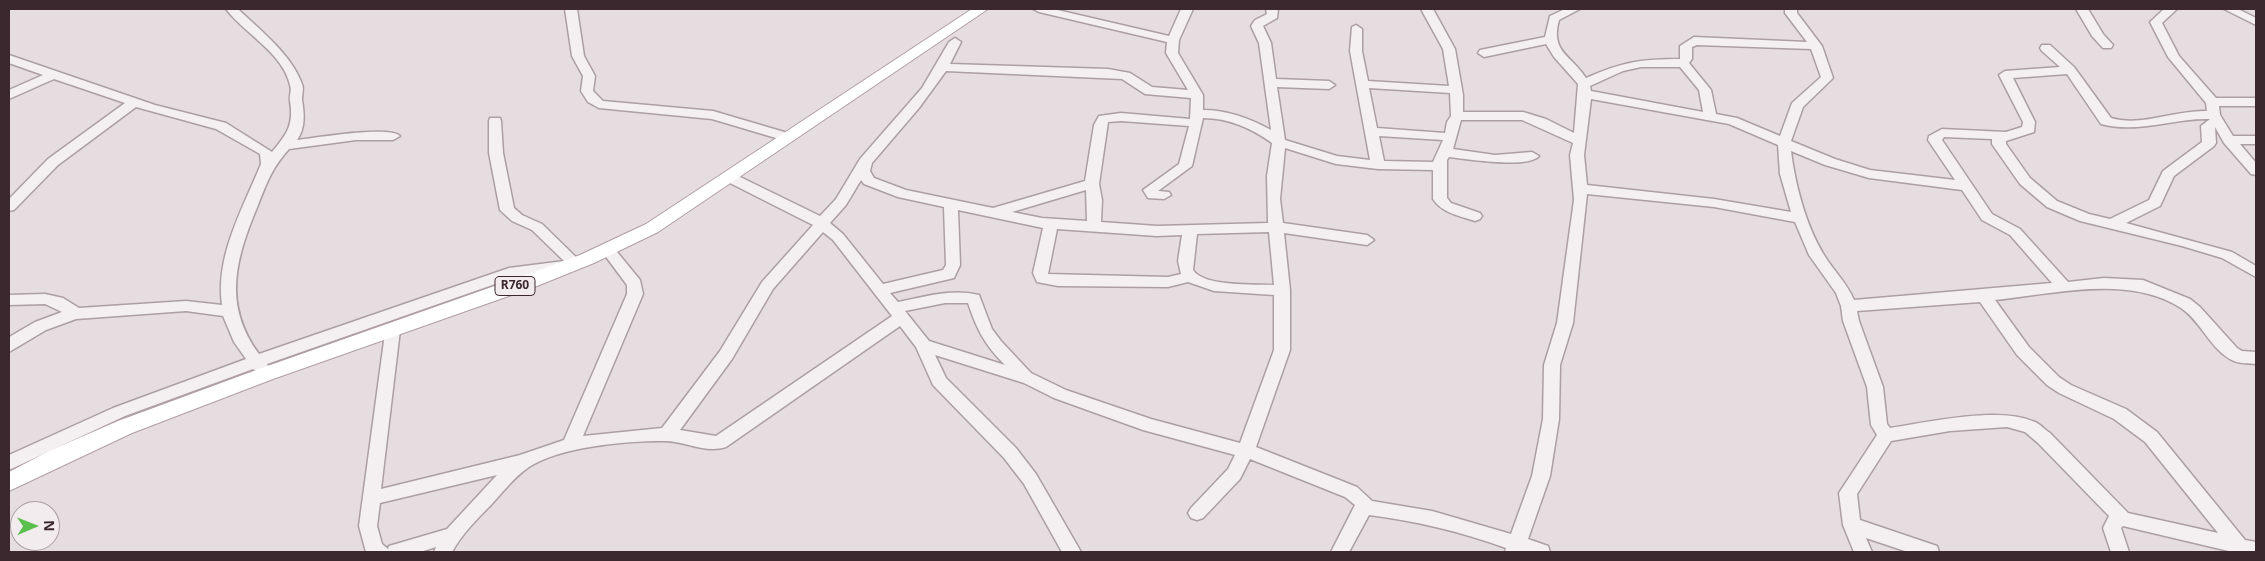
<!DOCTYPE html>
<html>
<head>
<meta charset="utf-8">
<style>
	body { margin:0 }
	#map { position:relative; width:2265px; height:561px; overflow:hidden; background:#e6dde0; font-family:"Noto Sans",sans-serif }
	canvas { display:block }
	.frame { position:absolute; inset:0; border:10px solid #3b282e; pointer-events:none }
	.north { position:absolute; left:10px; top:501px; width:50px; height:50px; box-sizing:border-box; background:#f3ecef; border:1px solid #a99ea2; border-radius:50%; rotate:89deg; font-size:14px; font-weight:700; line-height:20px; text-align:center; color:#3b282e }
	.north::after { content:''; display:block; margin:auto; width:18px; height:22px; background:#59c04d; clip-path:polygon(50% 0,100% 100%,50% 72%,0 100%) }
</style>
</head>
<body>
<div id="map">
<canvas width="2265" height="561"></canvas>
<div class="frame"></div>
<div class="north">N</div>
</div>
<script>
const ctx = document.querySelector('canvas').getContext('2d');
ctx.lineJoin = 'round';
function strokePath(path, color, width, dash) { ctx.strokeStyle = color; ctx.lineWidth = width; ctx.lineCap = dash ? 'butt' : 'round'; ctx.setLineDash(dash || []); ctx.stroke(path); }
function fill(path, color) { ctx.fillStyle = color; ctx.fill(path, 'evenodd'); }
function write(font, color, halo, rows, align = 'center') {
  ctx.font = font + ' "Noto Sans",sans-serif'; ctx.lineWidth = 5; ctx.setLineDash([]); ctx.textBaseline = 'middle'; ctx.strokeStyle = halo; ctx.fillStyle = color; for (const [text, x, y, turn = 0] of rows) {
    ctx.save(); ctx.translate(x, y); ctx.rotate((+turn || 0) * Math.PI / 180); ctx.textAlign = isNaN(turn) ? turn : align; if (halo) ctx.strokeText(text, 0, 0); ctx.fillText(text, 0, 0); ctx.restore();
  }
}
const minor = new Path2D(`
	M226 9H238C261 31 291 54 302 84 304 89 302 94 302 100 304 112 306 128 297 140 314 138 390 125 400 136L393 140H356L289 149C272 168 267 182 258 205 236 258 222 304 259 354L509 268 564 261 532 230 512 221 500 210 489 153V121L490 118H500L501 121 503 153 514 208 522 215 542 224 582 263 580 267 567 271 515 277 267 364 269 368 267 372 261 374 253 369 125 416 9 470V455L113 408 246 359 234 342 223 316 186 311 76 319 46 330 9 352V338L11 336 35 322 62 312 45 304 9 305V295L45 294 63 298 79 308 186 301 222 305C215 256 243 208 261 164L260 154 216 129 136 107 58 165 14 210 9 211V199L48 159 125 103 54 79 9 99V90L43 75 9 63V55L155 105 226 123 272 152C287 134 294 125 290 101 289 96 292 90 290 85 283 53 245 34 226 9Z
	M565 9H577L584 56 595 76 593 91 603 101 713 111 791 134 793 137 786 141 712 119 599 108 588 102 581 91 583 76 572 56Z
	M1033 9H1053L1169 36 1181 9H1193L1179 40 1178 53 1203 95V110C1227 110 1249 118 1271 130L1259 43 1251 26 1255 20 1267 14 1266 9H1278L1277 18 1263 26 1271 43 1276 79 1329 81 1335 85 1329 89 1277 87 1285 140 1337 156 1370 160 1350 51 1352 27 1356 25 1362 29V51L1368 81 1449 86 1443 49 1421 9H1433L1455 49 1463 95V112H1523L1546 119 1574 133 1578 84 1554 57 1546 44 1484 57 1478 53 1480 50 1545 37 1550 16 1565 9H1580L1559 20C1550 52 1571 55 1586 78 1623 62 1640 59 1680 59V46L1694 37 1807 42 1785 13V9H1797V13L1822 46 1833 78 1803 107 1791 141 1835 159 1870 170 1955 180 1928 140 1929 136 1942 129 2006 132 2022 127 2023 122 1999 75 2005 71 2060 67 2042 51 2040 48 2042 45H2050L2074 67 2111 118C2141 127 2175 110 2207 111L2206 103 2168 57 2150 22 2164 9H2177L2162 23 2179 56 2216 98H2256V106H2219L2220 115 2233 136H2256V144H2240L2256 163V175L2251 174 2224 143 2215 127 2216 143 2214 146 2174 176 2160 206 2126 223 2232 252 2256 266V277L2222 258 2182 246 2080 221 2047 207 2020 184 1992 144V139L1944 137 1942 140 1992 214 2020 229 2068 282 2104 278 2143 280 2190 299 2200 307 2237 348 2242 351 2256 352V364C2249 363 2240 364 2234 361 2211 351 2201 321 2181 308 2129 274 2053 294 1995 300L2029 347 2059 377 2071 385 2126 409 2157 432 2245 540 2256 542V552H2233L2123 526 2121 528 2129 552H2111L2103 528 2109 516 2038 443 2025 432 2007 427 1950 431 1891 441 1857 494 1860 520 1937 546 1939 552H1908L1866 538 1872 552H1854L1843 525 1839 493 1877 435 1871 425 1867 387 1843 321 1841 306 1836 293 1809 255 1795 222 1714 207 1587 194 1573 323 1560 365 1559 419 1550 476 1528 539 1548 546 1550 552H1505L1506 548C1462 532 1416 521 1369 515L1349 552H1331L1355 505 1345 497 1250 459 1240 479 1203 518 1197 520 1191 518 1188 513 1191 508 1228 469 1235 455 1143 430 1054 398 1024 383 935 355 946 378 1016 448 1036 474 1081 552H1062L1024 484 1004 458 933 385 916 347 900 326 726 447C704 454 684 440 662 441 626 441 559 447 529 467 514 477 503 492 491 505 476 520 462 534 452 552H434L436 547 420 552H366L359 526 386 326H398L400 330 381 489 520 455 564 440 627 294V285L601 250 608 245 613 247 640 280 643 294 583 436 662 428 720 351 762 282 813 225 724 180 722 177 724 174H734L820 216 836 199 860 159 922 88 949 42 955 38 961 42 950 64 1108 69 1130 73 1152 87 1188 90 1166 53 1167 42 1039 12ZM1697 45 1811 49 1821 77 1792 103 1780 136 1737 118 1716 114 1711 90 1689 63 1692 59V47ZM1641 67H1680L1699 90 1703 112 1591 91 1590 86 1623 71ZM946 71 1122 79 1145 94 1191 98 1190 119 1121 113 1099 116 1094 125 1085 181 993 208 906 190 874 178 870 171 872 163 919 108ZM2067 74 2101 124C2138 134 2173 118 2210 119L2201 126 2202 142 2163 171 2149 200 2110 219 2089 214 2057 201 2030 178 2006 144V141L2034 132 2035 122 2013 78ZM1369 88 1450 93 1451 116 1447 122 1445 133 1377 128ZM1591 99 1729 124 1778 145 1780 174 1791 212 1714 199 1587 185 1584 155ZM1203 118C1229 118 1251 128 1272 143L1267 176 1268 223 1157 226 1101 222 1102 200 1099 184 1108 122 1121 121 1189 126 1179 164 1143 190 1148 198 1164 199 1171 195 1169 192 1158 191 1192 166ZM1461 120H1522L1573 143 1570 155 1574 200 1557 323 1544 365 1543 419 1532 476 1511 534 1432 511 1372 501 1357 487 1256 447 1290 350V290L1284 233 1367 245 1374 240 1367 235 1283 223 1280 199 1285 148 1336 164 1378 169 1433 170V199C1442 213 1460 216 1475 221L1480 219 1482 216 1480 213 1451 203 1447 198V160L1449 157C1466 159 1528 169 1539 156L1532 152 1495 155 1453 149ZM1379 136 1443 140 1433 162 1384 161ZM1791 151 1825 165 1869 178 1962 190 1982 220 2010 235 2052 283 1854 300C1847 283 1833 270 1824 255 1806 226 1795 184 1791 151ZM861 180 864 184 898 197 944 207 946 265 943 270 883 284 843 234 830 223 846 205ZM1086 190 1087 221 1042 218 1012 212ZM958 210 1043 228 1033 273 1037 282 1058 286 1168 287 1188 282 1214 291 1274 295V350L1240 443 1151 419 1066 390 1031 373 1001 341 992 329 979 295C952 288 924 297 898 302L890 293 954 278 960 265ZM1057 229 1157 236 1182 235 1178 261 1181 274 1168 277 1048 274ZM823 232 833 240 892 316 716 436 680 430 732 359 773 289ZM1269 232 1274 285C1255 284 1204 287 1193 270L1197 234ZM1980 302 2017 355 2047 385 2059 393 2114 419 2145 442 2218 533 2128 513 2050 433C2045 430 2040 424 2035 422 1998 406 1930 422 1890 428L1887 424 1883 387 1859 321 1857 311ZM945 303H968C977 330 985 345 1005 365L929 341 905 311ZM497 475 447 529 389 546 388 549 382 544 377 526 380 503Z
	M2076 9H2088L2103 34 2113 45 2111 48H2103L2092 36Z
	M2224 9H2238L2256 18V25Z`);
const major = new Path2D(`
	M972 9H988L658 232 594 263 537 286 273 379 132 433 9 491V472L49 451 118 421 259 369 523 276 580 255 646 224Z`);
const shields = [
	[515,286,40]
];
const shieldNames = [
	["R760",515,286]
];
strokePath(minor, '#ac9fa3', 3);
strokePath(major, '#b09ea4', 2);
fill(minor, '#f4f0f1');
fill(major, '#fff');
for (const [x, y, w] of shields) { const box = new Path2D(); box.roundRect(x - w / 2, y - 9.5, w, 19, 4); ctx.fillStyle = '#f3ecef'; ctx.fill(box); strokePath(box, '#3b282e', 1); }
write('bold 12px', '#3b282e', null, shieldNames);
</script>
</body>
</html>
